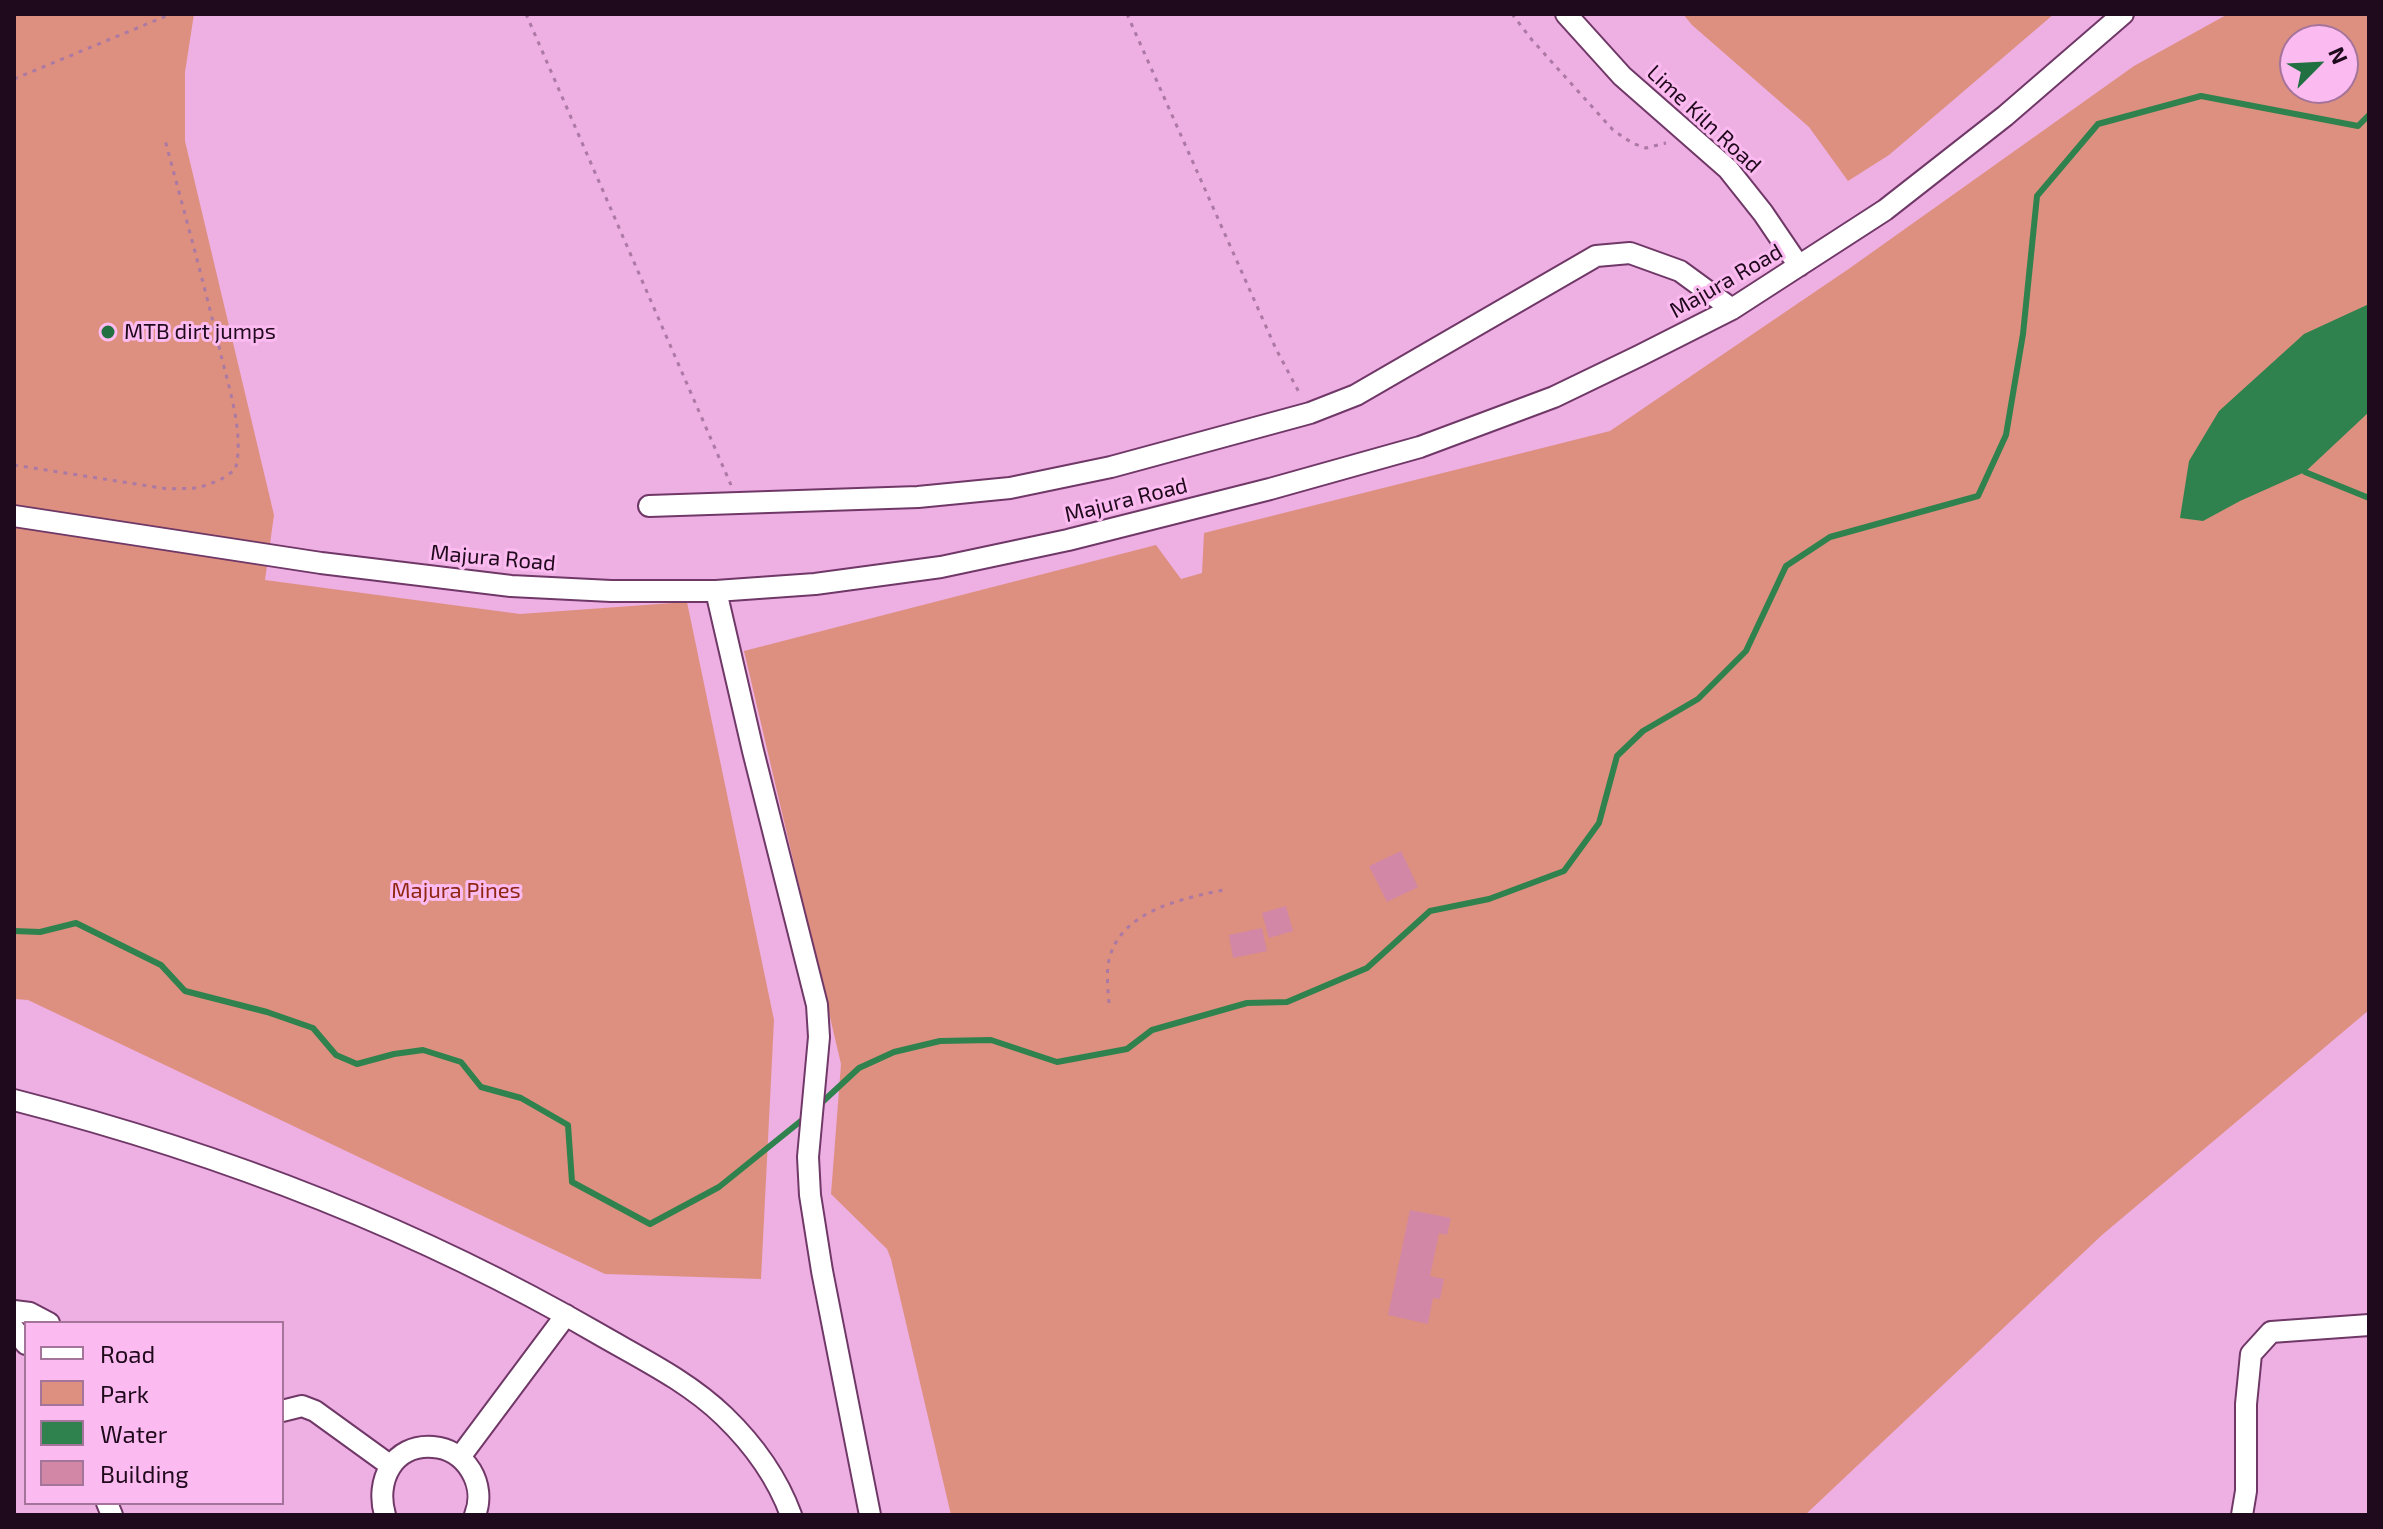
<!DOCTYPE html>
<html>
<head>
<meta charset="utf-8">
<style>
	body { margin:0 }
	#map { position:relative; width:2383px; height:1529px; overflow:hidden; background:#eeafe3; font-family:"Exo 2",sans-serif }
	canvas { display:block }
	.frame { position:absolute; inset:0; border:16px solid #1f091c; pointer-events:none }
	.legend { position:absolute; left:24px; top:1321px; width:260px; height:184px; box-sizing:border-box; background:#fcbbf0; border:2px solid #a4749b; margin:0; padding:10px 14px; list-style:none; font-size:24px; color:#1f091c }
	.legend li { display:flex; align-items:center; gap:16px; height:40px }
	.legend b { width:40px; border:2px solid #a4749b }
	.north { position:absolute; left:2279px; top:24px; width:80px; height:80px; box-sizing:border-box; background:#fcbbf0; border:2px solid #a4749b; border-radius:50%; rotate:66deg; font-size:22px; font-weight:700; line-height:32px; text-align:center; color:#1f091c }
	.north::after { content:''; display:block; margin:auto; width:28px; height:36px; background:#217041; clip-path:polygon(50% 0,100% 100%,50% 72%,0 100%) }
</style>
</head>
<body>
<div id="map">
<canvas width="2383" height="1529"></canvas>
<div class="frame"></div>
<ul class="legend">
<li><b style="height:10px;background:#fff"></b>Road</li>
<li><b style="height:22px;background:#dd907f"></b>Park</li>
<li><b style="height:22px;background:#2f824e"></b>Water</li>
<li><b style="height:22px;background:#d287a7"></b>Building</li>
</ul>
<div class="north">N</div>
</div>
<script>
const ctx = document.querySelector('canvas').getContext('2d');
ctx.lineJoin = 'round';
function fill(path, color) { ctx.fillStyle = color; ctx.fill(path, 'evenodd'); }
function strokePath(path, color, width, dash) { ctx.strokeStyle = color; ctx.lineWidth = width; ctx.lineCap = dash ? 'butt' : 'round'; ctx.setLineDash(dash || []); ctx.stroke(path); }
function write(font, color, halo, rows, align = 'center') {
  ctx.font = font + ' "Exo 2",sans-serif'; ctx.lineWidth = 6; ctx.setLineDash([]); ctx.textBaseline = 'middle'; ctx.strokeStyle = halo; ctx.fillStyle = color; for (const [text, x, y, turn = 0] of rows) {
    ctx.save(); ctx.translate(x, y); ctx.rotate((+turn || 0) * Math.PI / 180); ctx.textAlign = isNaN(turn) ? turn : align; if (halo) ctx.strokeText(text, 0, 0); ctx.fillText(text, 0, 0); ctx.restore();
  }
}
const green = new Path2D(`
	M14 14H194L185 72V141L274 515 265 580 520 614 687 602 774 1020 761 1279 605 1274 28 1000 14 999Z
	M1683 14H2054L1889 155 1848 181 1809 127 1692 25Z
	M2228 14H2369V1010L2102 1235 1805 1515H951L891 1259 887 1249 831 1194 841 1064 744 651 1156 545 1181 579 1202 573 1204 533 1610 431 1850 268 2134 66ZM2295 40H2343V88H2295Z`);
const water = new Path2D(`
	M2369 304V412L2305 472 2240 501 2203 521 2180 518 2189 461 2219 411 2304 334Z`);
const stream = new Path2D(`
	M2305 472 2369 498
	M14 931 40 932 76 923 161 965 185 991 267 1012 313 1028 336 1055 357 1064 394 1054 423 1050 461 1062 481 1087 521 1098 568 1125 572 1182 650 1224 719 1187 807 1116
	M818 1106 859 1068 894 1052 940 1041 991 1040 1057 1062 1127 1049 1152 1030 1247 1003 1287 1002 1367 968 1430 911 1489 899 1564 871 1599 823 1617 756 1643 731 1698 699 1746 651 1786 566 1830 537 1978 496 2006 435 2023 334 2037 196 2098 124 2201 96 2358 126 2369 115`);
const building = new Path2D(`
	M1401 851 1418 887 1387 902 1369 866Z
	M1286 906 1293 931 1269 938 1262 913Z
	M1262 928 1267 951 1233 958 1229 935Z
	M1410 1210 1451 1218 1447 1235 1439 1233 1430 1276 1444 1279 1440 1299 1433 1298 1428 1324 1388 1315Z`);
const path = new Path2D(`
	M526 14 731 485
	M1127 14 1276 349 1301 396
	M1512 14 1532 40 1613 130 1632 143 1646 148 1666 143
	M14 79 171 14
	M14 465 168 489 198 488 220 480 235 470C245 437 229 388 221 355 204 283 184 211 165 140
	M1109 1003C1108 990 1106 973 1109 960 1120 911 1183 898 1224 890`);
const minor = new Path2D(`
	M1566 14 1622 76 1728 169 1763 213 1799 266
	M649 506 918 497 1010 488 1111 467 1310 413 1356 395 1596 256 1630 253 1680 271 1732 309
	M14 516 321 563 511 586 611 591H716L815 584 941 567 1068 540 1270 489 1420 447 1554 397 1639 356 1732 309 1885 210 2005 116 2123 14
	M716 591 753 751 817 1005 819 1037 808 1157 810 1195 822 1271 870 1515
	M14 1100C217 1152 416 1228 597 1333 640 1358 688 1381 724 1416 753 1444 777 1477 791 1515
	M14 1311 30 1313 49 1323
	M14 1329 26 1344
	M282 1411 302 1406 315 1411 391 1466
	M460 1457 566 1315
	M107 1503 112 1515
	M385 1515C375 1481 393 1444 433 1447 466 1449 487 1485 475 1515
	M2242 1515 2246 1491V1404L2251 1354 2271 1332 2369 1325`);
const markers = [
	[108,332,8,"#217041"]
];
const streetNames = [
	["Lime Kiln Road",1704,119,43],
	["Majura Road",1726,281,-30],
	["Majura Road",1126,500,-14],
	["Majura Road",493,558,5]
];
const poiNames = [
	["MTB dirt jumps",124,332]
];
const parkNames = [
	["Majura Pines",456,891]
];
fill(green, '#dd907f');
fill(water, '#2f824e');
strokePath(stream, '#2f824e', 6);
fill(building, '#d287a7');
strokePath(minor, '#6f3867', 24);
strokePath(path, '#ab79a3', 3, [4, 6]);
strokePath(minor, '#fff', 20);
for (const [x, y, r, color] of markers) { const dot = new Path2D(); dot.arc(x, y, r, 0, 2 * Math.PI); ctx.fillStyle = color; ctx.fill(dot); strokePath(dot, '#fcbbf0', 3); }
write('22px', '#1f091c', '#fcbbf0', streetNames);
write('22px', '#1f091c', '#fcbbf0', poiNames, 'left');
write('22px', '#902713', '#fcbbf0', parkNames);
</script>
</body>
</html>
